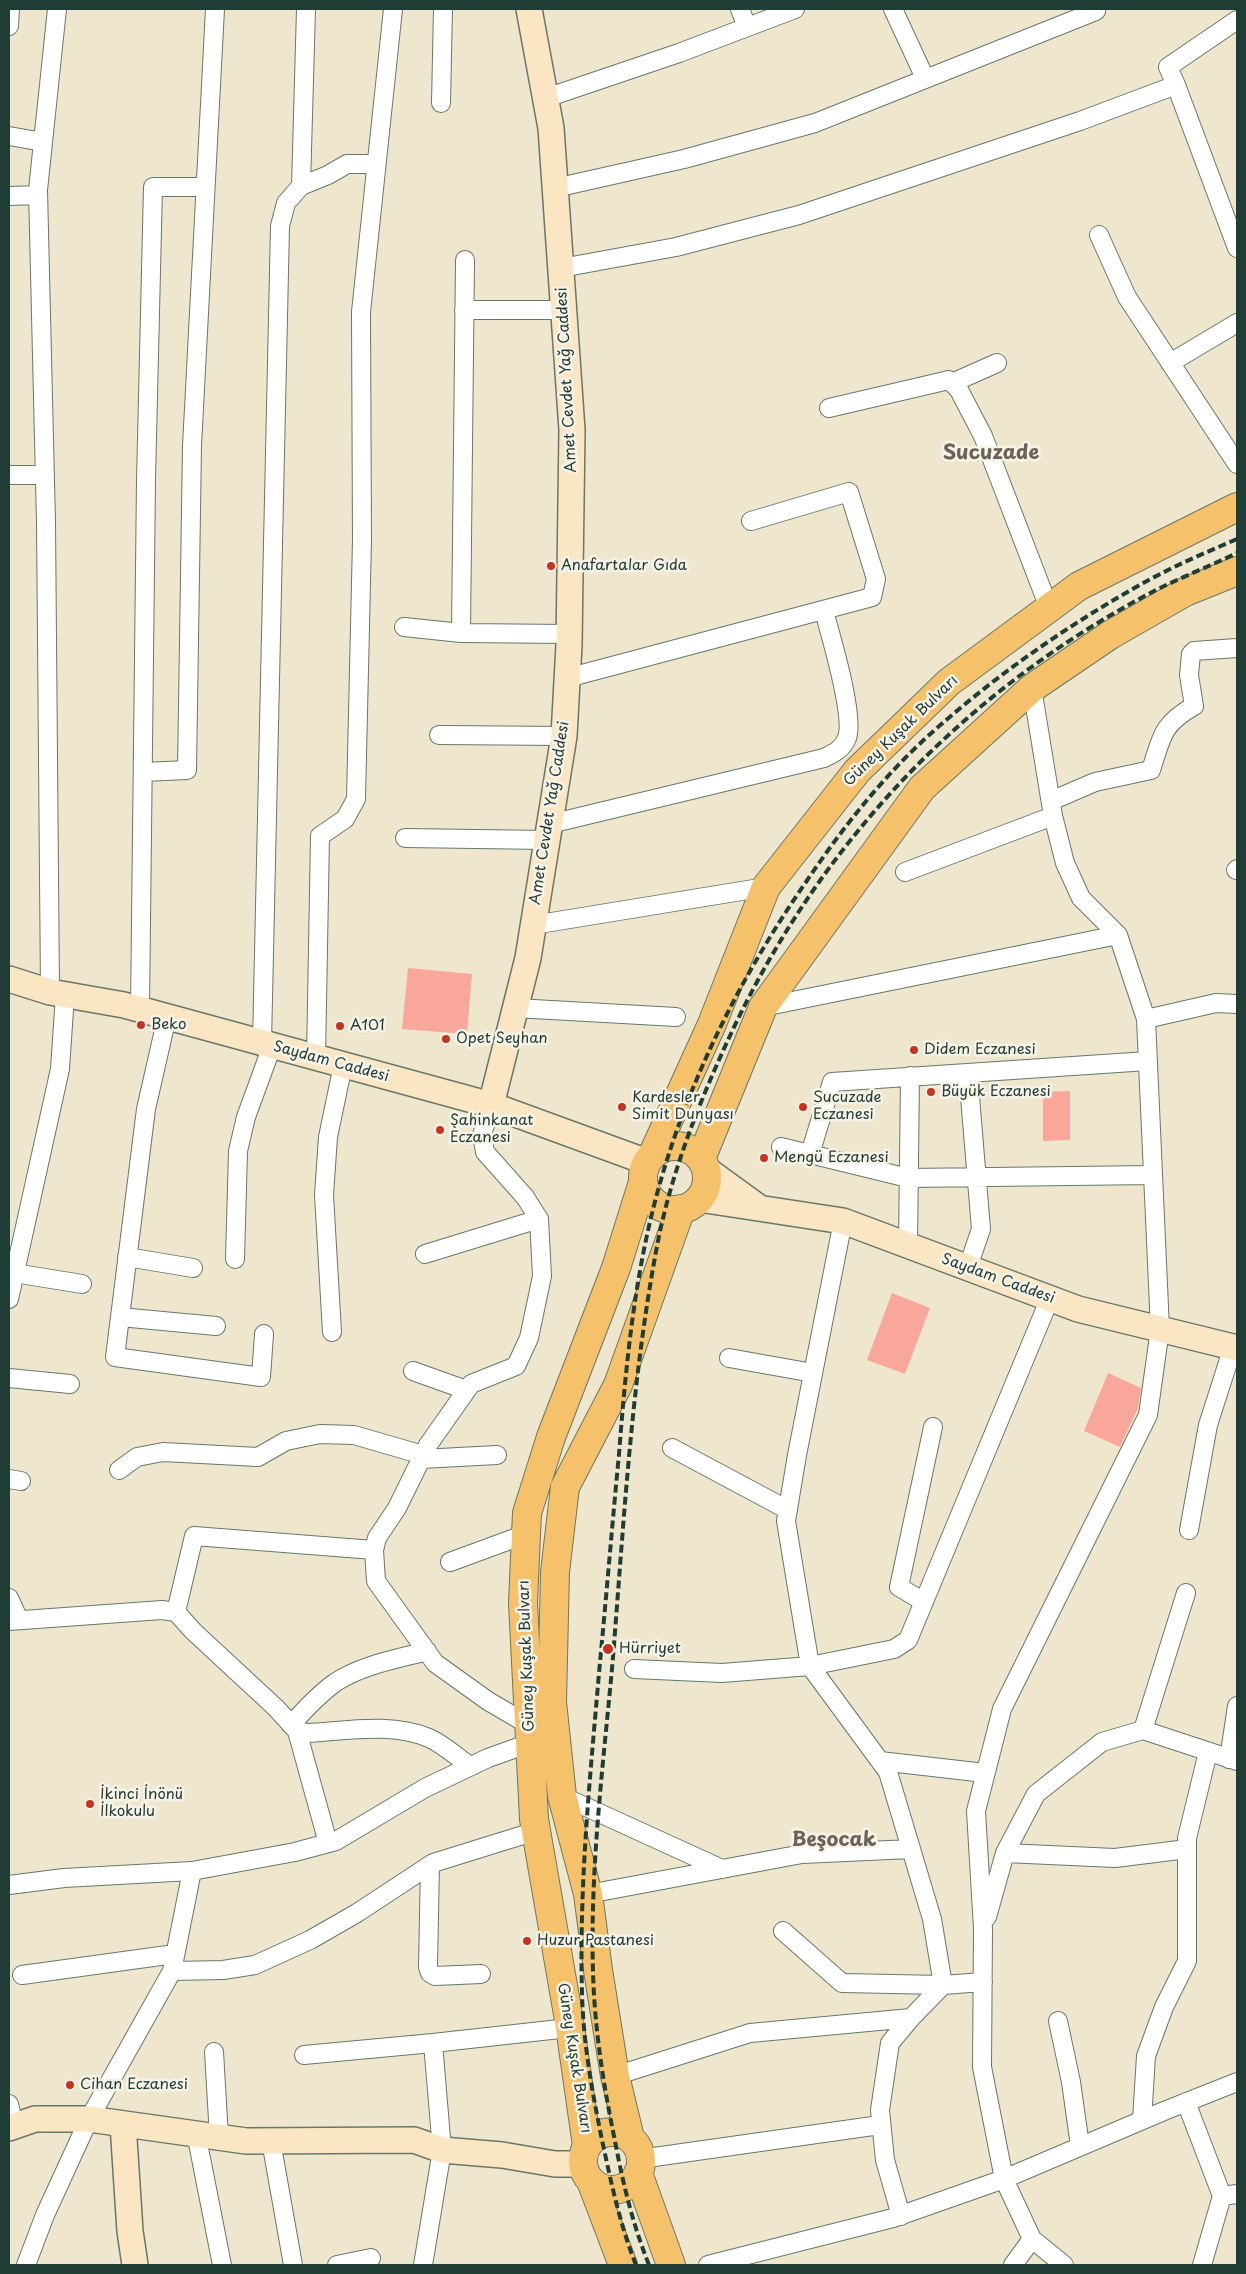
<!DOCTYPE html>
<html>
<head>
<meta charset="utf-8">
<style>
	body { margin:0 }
	#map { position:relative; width:1246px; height:2274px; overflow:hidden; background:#eee7cd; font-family:"Playpen Sans",sans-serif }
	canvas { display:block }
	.frame { position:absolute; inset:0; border:10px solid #1f3d34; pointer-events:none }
</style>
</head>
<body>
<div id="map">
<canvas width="1246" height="2274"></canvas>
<div class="frame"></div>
</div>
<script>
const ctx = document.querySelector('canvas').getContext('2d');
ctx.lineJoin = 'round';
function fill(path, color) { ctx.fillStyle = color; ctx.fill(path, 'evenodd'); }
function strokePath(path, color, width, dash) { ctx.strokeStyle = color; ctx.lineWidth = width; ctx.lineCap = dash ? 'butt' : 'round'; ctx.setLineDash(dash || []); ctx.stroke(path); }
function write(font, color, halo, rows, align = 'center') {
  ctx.font = font + ' "Playpen Sans",sans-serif'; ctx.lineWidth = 5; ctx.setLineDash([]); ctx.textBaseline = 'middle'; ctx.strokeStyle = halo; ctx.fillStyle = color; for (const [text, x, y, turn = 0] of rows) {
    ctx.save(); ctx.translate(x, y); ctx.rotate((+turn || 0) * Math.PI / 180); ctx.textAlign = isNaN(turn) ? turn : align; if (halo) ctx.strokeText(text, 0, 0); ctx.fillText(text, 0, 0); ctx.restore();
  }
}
const building = new Path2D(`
	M408 968 472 974 467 1034 402 1029Z
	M1070 1091V1140L1043 1141V1092Z
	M892 1293 930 1308 905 1374 867 1360Z
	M1108 1373 1141 1388 1138 1408 1120 1447 1084 1431Z`);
const street = new Path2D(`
	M740 9 747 27
	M893 9 925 78
	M1237 20 1168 67 1176 85 1237 248
	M9 26 10 9
	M546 98 679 53 795 9
	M441 103 443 9
	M9 136 43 142
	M301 186 306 9
	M555 188 684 159 815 123 1096 11
	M9 196 38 195
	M1099 235 1127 297 1237 464
	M561 268 676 247 799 215 1080 121 1176 85
	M464 310H564
	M1170 363 1237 323
	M952 383 997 363
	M829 408 949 380 959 390 983 436 1049 608
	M9 475H44
	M404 627 461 633 569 634
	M461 633 465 260
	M567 678 872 597 876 579 849 492 751 521
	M1032 688 1053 816 1065 863 1081 898 1118 935 1146 1019 1160 1329 1148 1415 1002 1709 976 1811 983 1929 982 2067 1004 2179 1032 2239 1064 2265
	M439 735 564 736
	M143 772 187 770 192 446 215 9
	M1051 801 1095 782 1151 770C1162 736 1162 724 1194 706L1189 675 1191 654 1194 651 1237 648
	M550 824 824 758C834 753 842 750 847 738 855 716 831 637 824 611
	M405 838 547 840
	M1236 870 1237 869
	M905 872 1053 816
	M533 925 766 887
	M50 992 46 522 38 190 57 9
	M763 1007 1118 935
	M515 1008 676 1017
	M140 1010 146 480 153 187H205
	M167 1017 146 1109 115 1357 261 1377 264 1334
	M1146 1019 1216 1003 1237 1004
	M262 1043 280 226 286 203 301 186 328 175 347 164H376
	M316 1058 320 836 345 819 356 799 362 540 361 312 393 9
	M968 1073 981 1229 968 1267
	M491 1105 482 1135 485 1152 525 1197 539 1219 542 1276 529 1338 516 1366 471 1384 428 1445 397 1508 377 1538 374 1550 376 1581 435 1663 488 1701 529 1725
	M781 1147 908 1178 1153 1175
	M810 1154 832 1082 1148 1061
	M843 1221 797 1455 786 1521 810 1666 888 1772 932 1919 943 1985 983 1982
	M908 1245 910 1076
	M425 1254 539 1219
	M127 1257 193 1268
	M235 1259 238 1151 246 1117 272 1046
	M14 1273 82 1284
	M9 1299 60 1069 65 995
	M120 1317 216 1326
	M332 1332 324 1195 328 1137 343 1065
	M729 1358 813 1373
	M413 1371 466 1390
	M9 1378 70 1384
	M672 1448 788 1510
	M421 1459 497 1455
	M119 1470 137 1457 163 1452 258 1457 286 1441 320 1434 354 1435 423 1455
	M9 1479 21 1481
	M1189 1530 1208 1425 1233 1347
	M450 1562 526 1534
	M9 1598 19 1620
	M924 1602 899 1587 933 1427
	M176 1612 194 1536 374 1550
	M9 1621 162 1610 176 1612 193 1631 276 1708 297 1731 307 1733C346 1731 391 1722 429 1738 443 1744 457 1757 470 1766
	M634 1669 722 1673 810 1666 894 1649 908 1640 1050 1298
	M291 1725C305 1709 319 1694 336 1682 362 1665 397 1659 427 1651
	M1143 1730 1186 1593
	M297 1731 328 1843
	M1229 1759 1237 1706
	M880 1761 985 1773
	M562 1796 722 1869
	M1005 1853 1115 1858 1187 1849
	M430 1865 428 1967 430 1973 435 1976 481 1974
	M9 1885 64 1878 192 1871 295 1852 336 1841 425 1788 488 1758 530 1743
	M588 1894 802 1854 911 1849
	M987 1917 1005 1853 1036 1794 1102 1742 1143 1730 1237 1761
	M783 1931 842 1983 943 1985
	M172 1971 223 1970 255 1965 310 1940 357 1913 433 1863 536 1831
	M22 1975 175 1954
	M1058 2021 1071 2082 1080 2146
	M433 2043 569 2028
	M214 2052 219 2137
	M304 2055 433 2043 442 2150 423 2265
	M615 2076 750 2033 911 2018 943 1985
	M1186 2102 1222 2196 1202 2265
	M9 2104 14 2126
	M1142 2120 1146 2056 1164 2007 1187 1961V1838L1208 1752
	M196 2133 222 2265
	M271 2141 293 2265
	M640 2159 880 2125
	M1222 2196 1237 2194
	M901 2216 885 2160 880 2110 890 2043 911 2018
	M26 2265 45 2215 89 2119 172 1971 192 1871
	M337 2265 371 2258
	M708 2265 893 2218 1004 2179 1164 2111 1237 2082
	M1013 2265 1032 2239`);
const secondary = new Path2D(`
	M9 979 50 992 124 1005 491 1105 647 1162
	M491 1105 528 958 564 736 569 645 572 430 551 128 529 9
	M706 1169 757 1206
	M699 1199 843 1221 1078 1309 1237 1348
	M123 2124 130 2231 135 2265
	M9 2128 35 2119H89L246 2141 414 2140 442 2150 502 2155 555 2164H583`);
const primary = new Path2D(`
	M643 1178a32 32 0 1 1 64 0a32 32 0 1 1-64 0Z
	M653 1154 712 1024 766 887 857 771 949 682 1079 586 1237 507
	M701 1159 763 1007 922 788 1032 688 1110 635 1185 592 1237 571
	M583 2161a29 29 0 1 1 58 0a29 29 0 1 1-58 0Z
	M630 2138 615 2076 598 1970 588 1894 562 1796 552 1702 555 1572 565 1487 618 1385 681 1209
	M587 2146 569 2020 534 1819 523 1603 526 1534 527 1513 551 1437 616 1268 643 1182
	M638 2173 671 2265
	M591 2181 623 2265`);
const rail = new Path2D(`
	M636 2265C620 2225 611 2182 602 2140 592 2091 583 2042 582 1992 579 1885 590 1778 599 1673 606 1600 612 1527 619 1454 625 1377 632 1301 649 1226 677 1103 734 986 806 882 841 830 880 780 927 737 993 677 1069 624 1147 581 1176 565 1207 552 1237 539
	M649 2265C633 2225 623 2184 615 2141 605 2093 597 2044 594 1995 588 1886 602 1776 612 1669 624 1524 631 1378 659 1236 673 1169 699 1103 728 1040 818 844 964 690 1156 590 1182 577 1210 566 1237 553`);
const markers = [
	[551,566,5,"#c8321e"],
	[141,1025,5,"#c8321e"],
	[340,1026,5,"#c8321e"],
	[446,1039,5,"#c8321e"],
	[914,1050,5,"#c8321e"],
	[931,1092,5,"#c8321e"],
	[622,1107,5,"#c8321e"],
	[803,1107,5,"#c8321e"],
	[440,1130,5,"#c8321e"],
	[764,1158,5,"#c8321e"],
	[608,1649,6,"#c8321e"],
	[90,1804,5,"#c8321e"],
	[527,1941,5,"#c8321e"],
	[70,2085,5,"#c8321e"]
];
const streetNames = [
	["Amet Cevdet Yağ Caddesi",567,380,-93],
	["Güney Kuşak Bulvarı",901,731,-44],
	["Amet Cevdet Yağ Caddesi",550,813,-81],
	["Saydam Caddesi",331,1062,15],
	["Saydam Caddesi",998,1279,20],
	["Güney Kuşak Bulvarı",527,1656,-92],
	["Güney Kuşak Bulvarı",574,2058,81]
];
const poiNames = [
	["Anafartalar Gıda",561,566],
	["Beko",151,1025],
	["A101",350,1026],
	["Opet Seyhan",456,1039],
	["Didem Eczanesi",924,1050],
	["Büyük Eczanesi",941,1092],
	["Kardesler",632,1098],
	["Simit Dunyası",632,1115],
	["Sucuzade",813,1098],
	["Eczanesi",813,1115],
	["Şahinkanat",450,1121],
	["Eczanesi",450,1138],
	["Mengü Eczanesi",774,1158],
	["Hürriyet",619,1649],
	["İkinci İnönü",100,1795],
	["İlkokulu",100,1812],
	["Huzur Pastanesi",537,1941],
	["Cihan Eczanesi",80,2085]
];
const districtNames = [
	["Sucuzade",991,453],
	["Beşocak",834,1840]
];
fill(building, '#faa79b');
strokePath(street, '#67786a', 20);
strokePath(secondary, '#67786a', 28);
strokePath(primary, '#67786a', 30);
strokePath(street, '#fff', 18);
strokePath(secondary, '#fbe6c4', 25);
strokePath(primary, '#f6c16b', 28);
strokePath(rail, '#1f3d34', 4, [8, 4]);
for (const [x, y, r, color] of markers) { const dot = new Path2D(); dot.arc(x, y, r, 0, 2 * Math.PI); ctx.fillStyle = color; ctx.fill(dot); strokePath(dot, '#f7f3e8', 2); }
write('15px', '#1f3d34', '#f7f3e8', streetNames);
write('15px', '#1f3d34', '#f7f3e8', poiNames, 'left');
write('bold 20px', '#6c6258', '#f7f3e8', districtNames);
</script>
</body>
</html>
